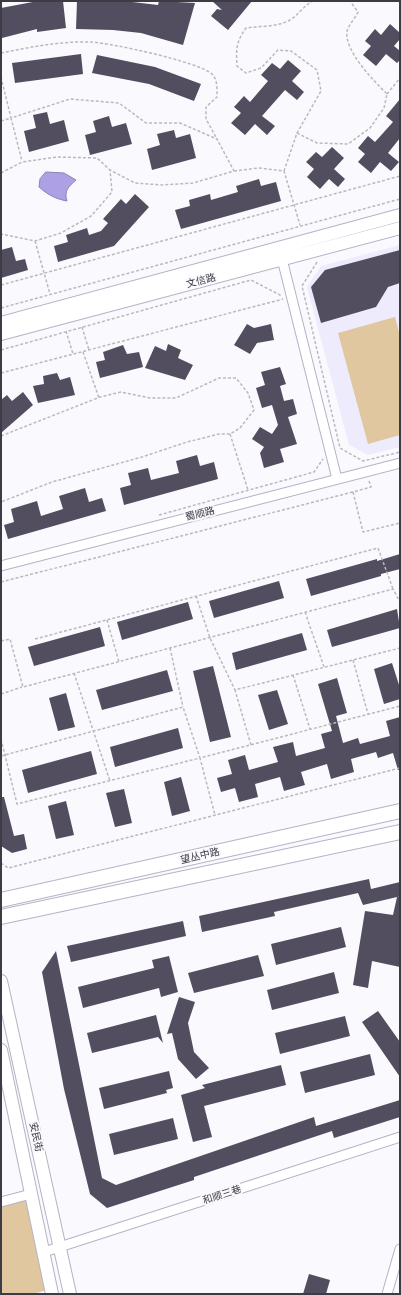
<!DOCTYPE html>
<html>
<head>
<meta charset="utf-8">
<style>
	body { margin:0 }
	#map { position:relative; width:401px; height:1295px; overflow:hidden; background:#faf9fd; font-family:"Public Sans",sans-serif }
	canvas { display:block }
	.frame { position:absolute; inset:0; border:2px solid #3d3c44; pointer-events:none }
</style>
</head>
<body>
<div id="map">
<canvas width="401" height="1295"></canvas>
<div class="frame"></div>
</div>
<script>
const ctx = document.querySelector('canvas').getContext('2d');
ctx.lineJoin = 'round';
function fill(path, color) { ctx.fillStyle = color; ctx.fill(path, 'evenodd'); }
function strokePath(path, color, width, dash) { ctx.strokeStyle = color; ctx.lineWidth = width; ctx.lineCap = dash ? 'butt' : 'round'; ctx.setLineDash(dash || []); ctx.stroke(path); }
function write(font, color, halo, rows, align = 'center') {
  ctx.font = font + ' "Public Sans","Noto Sans SC",sans-serif'; ctx.lineWidth = 4; ctx.setLineDash([]); ctx.textBaseline = 'middle'; ctx.strokeStyle = halo; ctx.fillStyle = color; for (const [text, x, y, turn = 0] of rows) {
    ctx.save(); ctx.translate(x, y); ctx.rotate((+turn || 0) * Math.PI / 180); ctx.textAlign = isNaN(turn) ? turn : align; if (halo) ctx.strokeText(text, 0, 0); ctx.fillText(text, 0, 0); ctx.restore();
  }
}
const built = new Path2D(`
	M400 245V447L368 455 349 445 307 287 321 266Z`);
const green = new Path2D(`
	M395 317 400 336V435L368 444 338 333Z
	M26 1198 47 1290 33 1294H1V1204Z`);
const water = new Path2D(`
	M46 172 64 173 76 180C68 187 64 191 67 201 56 199 48 195 39 187L40 179Z`);
const building = new Path2D(`
	M38 1H63L66 28 37 32V29L2 38 1 8Z
	M77 1H124L158 5 159 1 195 3 183 45 141 33 113 30 76 29Z
	M212 1H252L228 30 211 16 217 9 222 10Z
	M390 24 400 33V39L394 46 400 51V60L397 63 386 54 376 66 363 55 371 46 365 41 375 29 381 35Z
	M81 54 83 74 15 83 12 63Z
	M97 55 155 67 201 84 194 101 149 84 92 73Z
	M288 60 301 71 292 81 304 92 297 100 285 90 262 116 275 126 267 135 255 124 245 135 231 123 241 113 234 107 244 96 250 102 268 81 261 75 272 63 280 69Z
	M400 99V138L388 153 399 162 391 171 380 162 371 173 358 162 365 154 358 148 368 136 375 142 393 122 386 116Z
	M47 112 50 124 64 120 69 141 29 152 24 131 36 128 33 115Z
	M109 116 112 127 126 123 132 144 90 155 85 135 96 132 93 121Z
	M174 130 176 138 190 134 196 158 152 170 147 149 160 145 157 134Z
	M332 147 344 158 334 169 345 179 338 187 329 179 320 189 307 177 314 169 306 162 316 152 322 157Z
	M259 179 261 186 276 182 281 201 181 229 175 210 190 206 189 200 210 194 211 200 238 192 236 186Z
	M135 194 149 207 114 246 58 262 54 246 68 242 66 235 87 228 89 235 101 231 108 223 103 219 121 199 126 204Z
	M12 247 16 261 25 259 28 270 1 278V250Z
	M400 250V283L388 287 376 307 321 323 311 287 325 270Z
	M247 324 254 328 271 324 274 340 257 343 250 354 234 345Z
	M168 344 181 350 178 358 193 365 185 380 145 368 155 346 166 351Z
	M123 345 127 354 139 352 143 367 100 378 96 362 105 360 103 352Z
	M280 367 286 384 280 386 284 401 293 399 297 414 288 417 297 444 280 449 284 462 264 468 260 453 264 447 252 439 260 427 272 434 278 425 272 405 262 408 256 388 265 385 261 372Z
	M57 373 60 380 70 377 75 395 38 403 33 386 44 384 43 376Z
	M23 392 33 405 1 433V400L7 395 12 401Z
	M197 455 200 466 214 462 218 479 124 505 120 488 131 485 128 473 148 468 151 480 179 473 176 461Z
	M85 488 89 502 102 498 106 511 8 539 4 525 14 522 11 509 37 501 41 516 63 509 59 496Z
	M400 554V569L381 574V576L311 596 306 579 377 559V561Z
	M279 581 284 598 214 618 209 601Z
	M188 602 193 619 122 640 117 622Z
	M397 609 400 628 332 647 327 630Z
	M100 627 105 646 34 666 28 647Z
	M302 633 307 650 236 670 232 653Z
	M392 663 400 688V699L384 704 374 669Z
	M213 666 231 737 210 742 193 671Z
	M167 670 173 691 102 710 96 690Z
	M337 678 347 713 336 716 343 743 358 738 360 744 390 736 386 721 400 717V770H398L393 753 378 758 376 752 351 759 354 772 331 779 327 764 301 772 305 785 284 791 280 777 255 784 258 797 239 802 235 788 221 792 217 778 232 774 228 760 245 755 249 770 278 762 273 747 293 742 296 756 325 748 321 734 332 731 318 684Z
	M277 690 288 724 269 730 258 695Z
	M66 693 75 727 58 731 49 698Z
	M178 728 183 748 115 767 110 747Z
	M91 751 97 774 28 793 22 770Z
	M181 777 190 811 172 816 164 782Z
	M124 789 132 823 115 827 106 793Z
	M1 797H4L14 836 24 834 27 849 12 853 1 846Z
	M66 801 74 835 56 839 48 806Z
	M369 879 371 889 400 882V896L398 897H400V967L372 961 368 988 353 985 365 911 393 915 397 897 363 905 358 893 274 912 275 916 202 932 199 916Z
	M183 921 186 936 71 962 67 946Z
	M341 927 346 947 276 965 271 944Z
	M56 951 102 1178 116 1185 314 1117 316 1126 400 1100V1117L334 1138 332 1131 194 1177V1180L107 1208 90 1194 64 1089 42 972Z
	M258 955 264 976 194 993 188 973Z
	M169 956 178 992 161 997 159 988 83 1008 78 987 154 968 152 960Z
	M334 972 339 993 272 1010 267 990Z
	M179 997 195 1002 188 1023 194 1052 209 1068 196 1079 178 1059 172 1033 167 1034Z
	M378 1011 400 1042V1077L362 1022Z
	M156 1015 163 1043 158 1037 92 1053 87 1033Z
	M345 1016 350 1036 280 1054 275 1033Z
	M370 1054 375 1075 305 1093 300 1072Z
	M281 1065 286 1085 204 1106 212 1137 193 1142 181 1095 205 1088 202 1085Z
	M169 1071 173 1088 166 1090 167 1093 104 1109 99 1088Z
	M173 1118 178 1139 114 1155 109 1134Z
	M309 1274 330 1280 326 1294H303Z`);
const path = new Path2D(`
	M1 53C31 47 61 41 91 42 111 43 199 62 212 74 218 80 217 90 217 97L206 107V119L217 139
	M1 77 11 118 70 99 119 103 146 123H180L217 139 234 171 193 183 162 185 135 183 110 170
	M387 94 400 78
	M1 121 11 118 22 161
	M297 133 317 143 348 144 370 128 384 108 387 94C374 81 344 51 347 31 349 25 355 18 358 12L350 1
	M234 171 259 168 284 171 300 225
	M284 171 297 133 321 91 317 70 291 51 278 50 261 68 246 73 237 66C236 49 236 42 246 28 260 26 276 27 288 21 297 17 303 6 313 1
	M1 173 22 162 57 157 97 158 110 170 112 192 91 216 61 233 35 241 1 234
	M35 241 50 294
	M317 262 302 286 340 448 363 461 400 452
	M1 285 400 176
	M1 308 400 199
	M82 327 89 350
	M66 331 73 354
	M1 350 251 280 282 296
	M83 352 99 398
	M1 373 283 299
	M230 434 248 490
	M1 436 100 397 121 392 150 398H176L219 378H236L248 393 254 410 240 428 230 434H219L187 442 142 457 52 482 1 502
	M369 481 371 487 353 492 363 532 400 523
	M159 515 314 472 323 459
	M1 582 353 492
	M196 596 210 638 235 690
	M305 612 324 667
	M107 620 119 662
	M35 639 378 548 393 589
	M1 641 10 639 23 687 393 589 400 602
	M170 648 183 707
	M353 660 368 714
	M74 673 110 781
	M293 675 310 729
	M1 694 22 687
	M1 739 17 804 200 758 215 815
	M251 745 235 690 400 648
	M1 756 183 707 200 758 400 706
	M1 863 8 868 400 768`);
const minor = new Path2D(`
	M282 259 337 479
	M1 566 400 463
	M1 1202 31 1194
	M44 1252 400 1137
	M387 1294 400 1249`);
const secondary = new Path2D(`
	M1 323 400 215
	M1 334 400 228
	M1 981 70 1294
	M1 1050 52 1294`);
const primary = new Path2D(`
	M1 900 400 811
	M1 917 400 832`);
const streetNames = [
	["文信路",201,281,-15],
	["蜀顺路",200,514,-14],
	["望丛中路",200,856,-13],
	["安民街",36,1137,78],
	["和顺三巷",222,1195,-18]
];
fill(built, '#eeebfc');
fill(green, '#e0c79f');
fill(water, '#aea0e5');
strokePath(water, '#8c82b5', 1);
fill(building, '#524e60');
strokePath(minor, '#b6b2c6', 11);
strokePath(secondary, '#b6b2c6', 14);
strokePath(primary, '#b6b2c6', 16);
strokePath(path, '#bab9be', 1.5, [3, 2]);
strokePath(minor, '#fff', 9);
strokePath(secondary, '#fff', 12);
strokePath(primary, '#fff', 14);
write('10px', '#3d3c44', '#faf9fd', streetNames);
</script>
</body>
</html>
